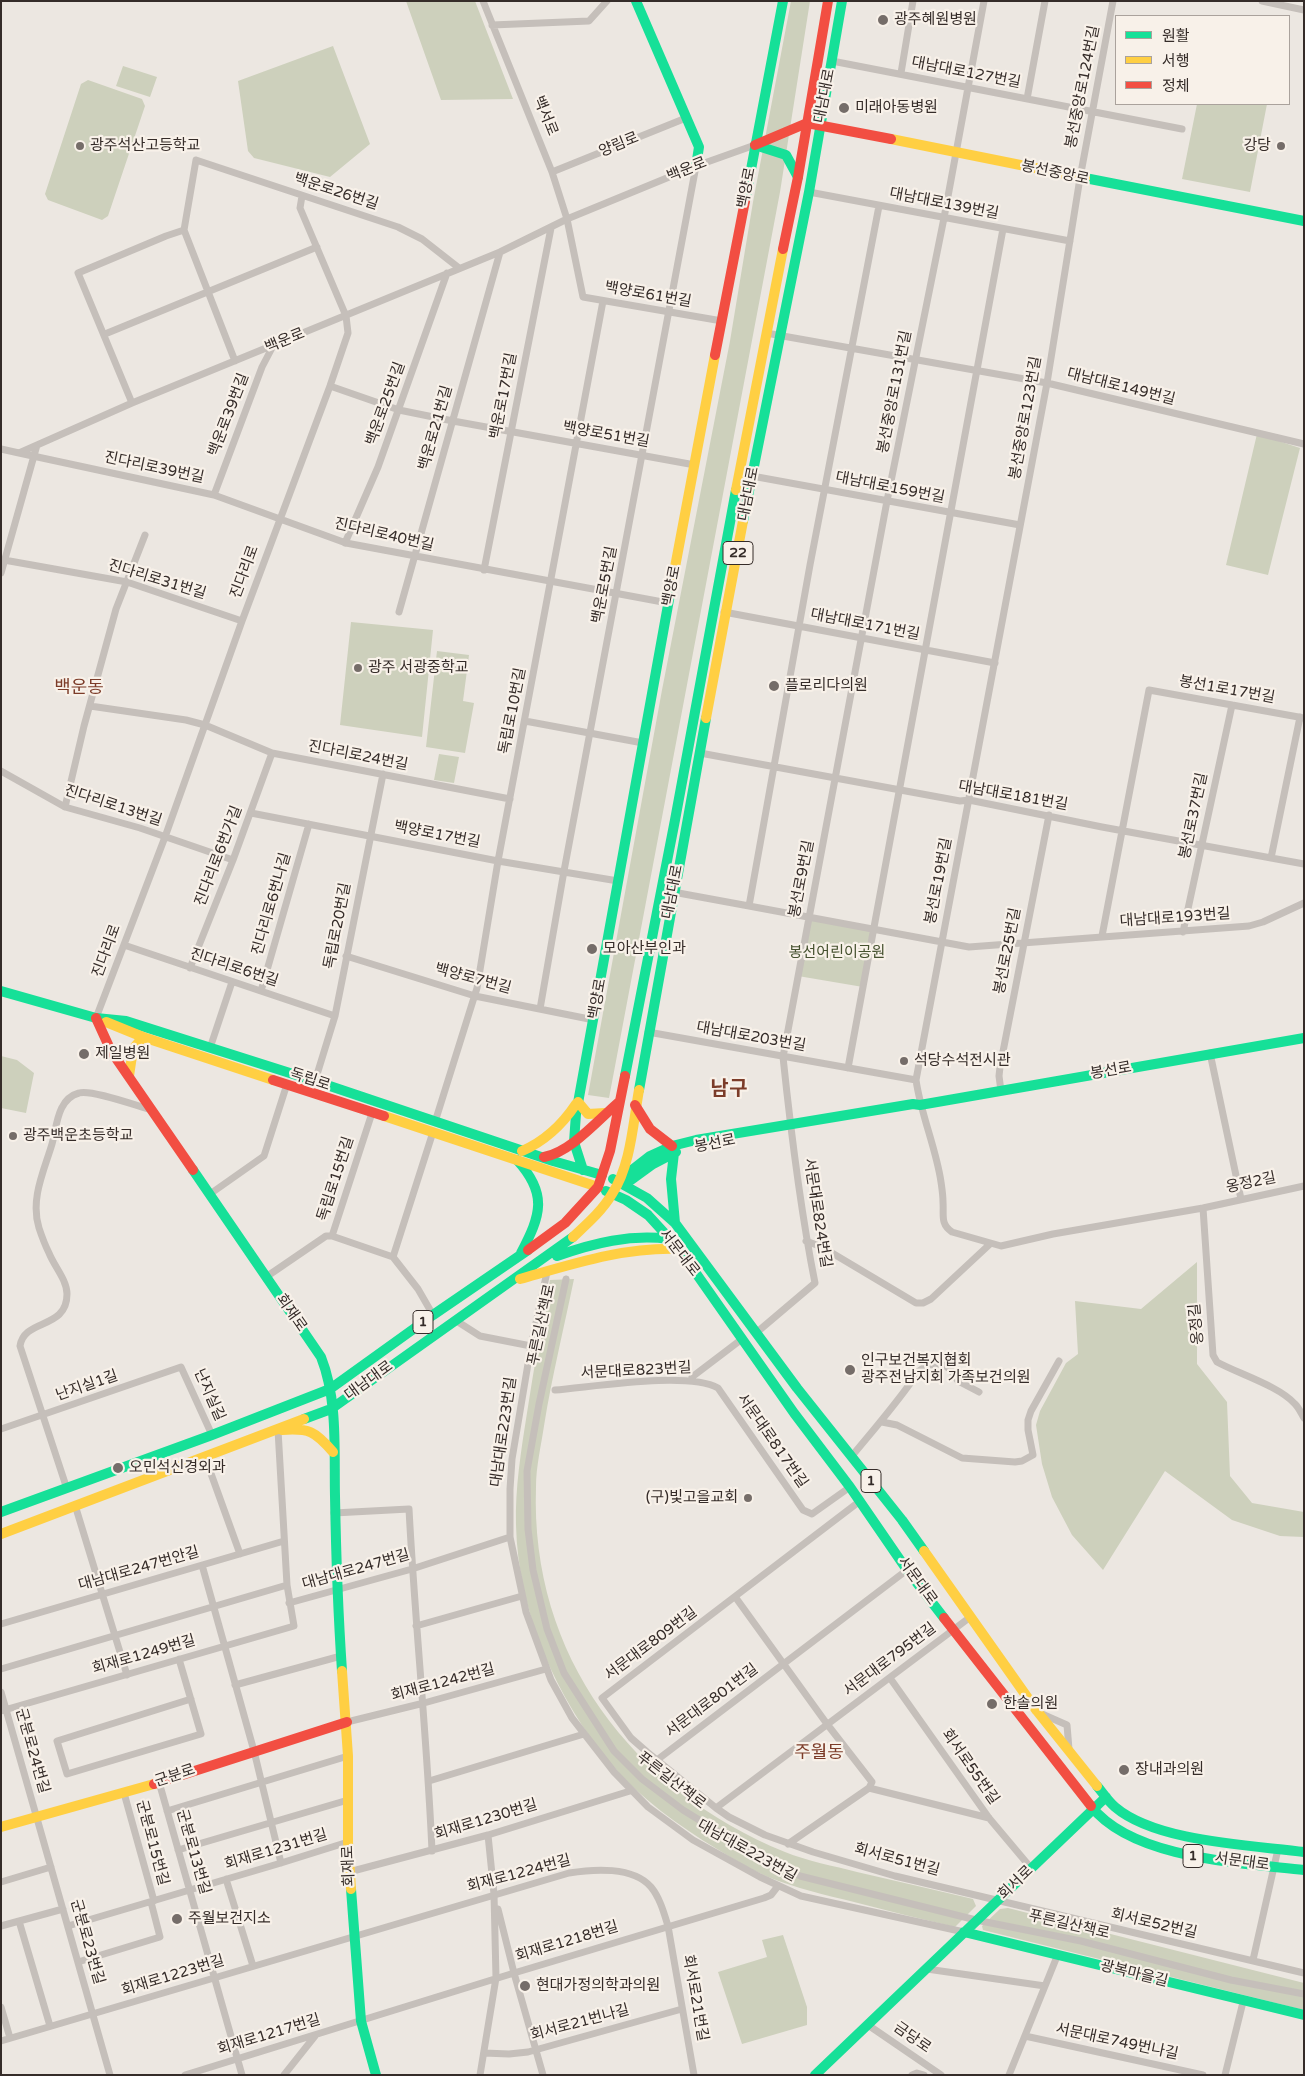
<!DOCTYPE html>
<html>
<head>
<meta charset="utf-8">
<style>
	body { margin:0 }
	#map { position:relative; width:1305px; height:2076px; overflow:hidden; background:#ece7e1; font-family:"Varela Round","Noto Sans KR",sans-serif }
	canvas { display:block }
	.frame { position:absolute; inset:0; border:2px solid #352c29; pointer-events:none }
	.legend { position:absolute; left:1115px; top:15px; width:175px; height:90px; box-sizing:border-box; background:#f8f1e9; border:1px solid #aaa29c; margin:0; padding:6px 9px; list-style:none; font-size:15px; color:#352c29 }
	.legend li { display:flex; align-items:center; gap:10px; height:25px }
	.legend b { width:25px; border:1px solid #aaa29c }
</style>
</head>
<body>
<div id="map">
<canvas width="1305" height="2076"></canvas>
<div class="frame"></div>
<ul class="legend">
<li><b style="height:6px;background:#16e098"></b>원활</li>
<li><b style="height:6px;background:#ffcf43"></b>서행</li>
<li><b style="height:6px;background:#f24e42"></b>정체</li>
</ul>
</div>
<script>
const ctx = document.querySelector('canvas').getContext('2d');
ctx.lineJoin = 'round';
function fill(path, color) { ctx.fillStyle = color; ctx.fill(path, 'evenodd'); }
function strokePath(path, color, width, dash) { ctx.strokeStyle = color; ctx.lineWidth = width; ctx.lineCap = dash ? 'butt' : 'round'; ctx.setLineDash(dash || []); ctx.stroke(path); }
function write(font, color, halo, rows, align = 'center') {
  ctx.font = font + ' "Varela Round","Noto Sans KR",sans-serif'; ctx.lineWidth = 4.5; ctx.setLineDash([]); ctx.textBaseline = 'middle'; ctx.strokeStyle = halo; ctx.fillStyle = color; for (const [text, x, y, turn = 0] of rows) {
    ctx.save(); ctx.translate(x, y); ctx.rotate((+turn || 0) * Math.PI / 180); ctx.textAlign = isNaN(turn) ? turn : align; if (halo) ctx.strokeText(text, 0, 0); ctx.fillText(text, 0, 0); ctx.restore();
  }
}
const green = new Path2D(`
	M406 1H475L513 99 441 100Z
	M791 1H810L780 192 609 1098 588 1095 662 690 730 341 753 202Z
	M333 46 370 144 330 177 254 158 248 151 238 81Z
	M123 66 157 77 150 97 116 86Z
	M88 80 142 99 145 106 108 216 102 220 48 200 45 194 81 84Z
	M1197 104H1267L1250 192 1182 179Z
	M1257 434 1300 448 1268 575 1226 565Z
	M351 622 433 630 422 737 340 725Z
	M437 651 469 655 463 701 474 703 465 753 426 747Z
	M439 754 459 757 454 783 434 780Z
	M809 917 874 930 863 987 798 976Z
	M1 1056 17 1060 34 1073 26 1113 1 1108Z
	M1197 1262V1364L1227 1402 1230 1476 1252 1503 1304 1512V1537L1280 1536 1232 1520 1165 1471 1103 1570 1072 1535 1052 1497 1042 1464 1036 1425 1040 1411 1066 1363 1078 1354 1075 1301 1141 1309Z
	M574 1279C564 1328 552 1376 544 1426 541 1446 536 1467 536 1487 530 1656 632 1789 785 1852 807 1861 834 1866 857 1872 896 1881 935 1890 973 1899L976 1906 955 1927C922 1919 888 1911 854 1902 825 1895 796 1888 768 1877 750 1869 733 1859 717 1849 679 1826 640 1798 611 1764 556 1698 518 1612 516 1525 515 1488 521 1451 527 1413 534 1369 541 1324 550 1280Z
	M1008 1908 1304 1983V2010L983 1930 982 1926 1000 1909Z
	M783 1935 807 2007V2025L742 2044 718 1972 767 1957 762 1940Z`);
const street = new Path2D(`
	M483 1 552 172 567 219 583 297 722 321
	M1113 1 1080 178 1047 383 916 1080C921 1115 936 1148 941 1182 942 1189 943 1195 943 1202 944 1215 940 1224 952 1232L1001 1246 1053 1234 1203 1208 1304 1186
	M1262 1 1304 10
	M492 25 589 21 607 1
	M832 61 1182 129
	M901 73 913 1
	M1027 99 1045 1
	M552 172 686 118
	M809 192 1070 241
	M766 333 1047 383 1304 444
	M105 334 317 247
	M235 361 184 230 196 160 398 227 422 239 459 268
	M330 386 399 410 453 421 695 465
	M132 403 78 273 166 236 184 230
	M1 449 19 453 132 403 500 252 567 219 696 166 755 145
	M19 453 214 495 346 543 668 603
	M752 476 1020 525
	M214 495 262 367 273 346
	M345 543 378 467 447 273
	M4 560 127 582 242 621
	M484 570 551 228
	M1 573 37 445
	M399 612 500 252
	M724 612 995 663
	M90 706 186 720 205 725 272 753 510 799
	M525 721 643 743
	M700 753 960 801 969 800 1102 827 1304 864
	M1 771 65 807 140 828 233 860
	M65 807 84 726 116 609 145 535
	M251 813 498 861 618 881
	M1271 858 1300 717
	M673 892 749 906 810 565 879 206
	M749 906 969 947 1249 926 1263 922 1304 903
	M1183 932 1232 705
	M1102 936 1149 690 1304 718
	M124 945 335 1016
	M346 956 475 996 594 1020
	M190 968 233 860 272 753
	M261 991 309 824
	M540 1009 564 871 696 166
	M96 1018 165 837 242 621 330 386 348 333 346 316 300 208 302 196
	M648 1032 916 1080
	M210 1048 232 982
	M1210 1053 1241 1199
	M848 1068 1003 229
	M315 1081 335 1016 383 774
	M1001 1091 999 1076 1000 1067 1049 815
	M435 1122 477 988 498 861 603 301
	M210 1194 264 1156 287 1084
	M1203 1208 1213 1355 1217 1362C1239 1374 1279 1386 1295 1404 1299 1408 1301 1413 1304 1418
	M332 1236 372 1113
	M806 1241 822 1247 916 1303H923L931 1299 990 1244
	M393 1257 433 1132
	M547 1272 531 1346 512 1459 510 1489V1537L526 1612 551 1680 572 1718 614 1772 648 1807 693 1840 760 1877 801 1896 964 1932
	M266 1277 326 1236H332L393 1257 418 1289 433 1315
	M566 1279 539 1404 527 1471 528 1529 533 1570 547 1629 564 1673 614 1751 642 1779 683 1810 743 1847 800 1876 976 1920 1081 1941 1231 1980 1304 1994
	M455 1320 480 1336 531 1346
	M756 1333 815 1283C800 1208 791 1133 783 1057L887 501 944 218 984 1
	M691 1381 692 1377 742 1339
	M555 1390C593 1387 687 1371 718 1388L803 1510 812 1514 850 1487
	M882 1422 897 1425 962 1458 1015 1462 1022 1461 1033 1455 1028 1430V1420L1031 1411 1059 1361
	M1 1429 181 1367 212 1435
	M852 1456C875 1428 898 1402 919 1371L927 1365 942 1364 950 1369 958 1381 979 1392
	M205 1457 240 1554
	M67 1489 20 1346C24 1318 67 1330 67 1294 67 1280 54 1266 49 1253 45 1245 42 1237 39 1228 30 1199 44 1171 52 1144 57 1126 57 1099 79 1093 91 1089 137 1106 152 1110
	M860 1501 602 1698 631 1738 647 1752 716 1808 729 1817 765 1835 813 1852 895 1876 1304 1973
	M75 1505 127 1675
	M334 1513 409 1509C415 1623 427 1737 432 1851
	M202 1565 254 1751 281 1863
	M736 1598 827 1724 872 1782 869 1788
	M289 1603 412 1569 510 1537
	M1 1624 284 1541
	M416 1626 522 1596
	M179 1659 201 1734 67 1774 57 1741 191 1699
	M1 1669 287 1585
	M890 1678 989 1818 1031 1868
	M235 1685 341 1656
	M1 1692 110 2075
	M1 1711 294 1626 287 1585 278 1430
	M1042 1714 1067 1725 1069 1749
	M347 1722 424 1703 546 1669
	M657 1760 907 1570
	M429 1781 584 1734
	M159 1782 242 2075
	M124 1793 154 1901
	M716 1808 969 1618
	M167 1811 348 1756
	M788 1844 869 1788 989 1818
	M178 1850 348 1800
	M349 1872 488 1835 630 1791
	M226 1879 253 1966
	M1 1882 51 1867
	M498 1909 514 1973 543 2075
	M19 1921 50 2026
	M1 1926 63 1909
	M68 1926 281 1863 348 1842
	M1253 1960 1278 1849
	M78 1962 160 1937 151 1902
	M927 1969 1045 1986
	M1 2007 10 2038
	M868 2025 941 2075
	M1025 2036 1203 2075
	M1 2041 569 1873C593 1869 633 1866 651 1887 660 1898 664 1913 668 1926L694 2075
	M484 2053 509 2054 528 2052 682 2009
	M185 2075 514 1973 764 1898 771 1895 778 1886
	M284 2075 315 2036
	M480 2075 496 1978 494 1894 488 1835
	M912 2075 917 2073 924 2075
	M1009 2075 1058 1954
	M1225 2075 1243 2002`);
const fast = new Path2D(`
	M636 1 699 147 696 166
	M755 145 786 155 798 177
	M1085 178 1304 221
	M745 201 783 1
	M743 521 809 192 842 1
	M1 991 96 1018 126 1021 315 1081 553 1161 602 1175
	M625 1076 675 820 736 490
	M639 1090 706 718
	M674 1153 671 1179 675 1223
	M517 1160C548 1194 541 1215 521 1253
	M193 1170 321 1357C338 1400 334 1450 335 1496 336 1554 338 1612 342 1671
	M583 1170 574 1142 576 1114 672 583
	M613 1179 647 1198 675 1223 797 1388 902 1520 924 1551
	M631 1180 653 1164 676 1152
	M618 1181 650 1156 672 1146 696 1140 913 1104 920 1105 1304 1038
	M606 1191 626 1200 648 1215 679 1249 794 1413 850 1487 907 1570 944 1618
	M557 1256C594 1243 630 1234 669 1239
	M304 1419 331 1409 573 1237
	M1 1512 212 1435 330 1389 433 1315 528 1250
	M1097 1786C1103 1793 1108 1801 1115 1807 1156 1842 1250 1845 1304 1852
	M1091 1806C1132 1859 1242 1863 1304 1870
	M351 1889 361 2021 376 2075
	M964 1932 1304 2015
	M815 2075 1106 1797`);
const slow = new Path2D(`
	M891 139 1085 178
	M736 490 783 249
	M672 583 715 355
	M706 718 743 521
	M106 1022 143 1037 273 1080
	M129 1076 133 1049 143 1037
	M578 1102 588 1114 605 1113
	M384 1116 598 1187
	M522 1151C545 1141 562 1125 576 1104
	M573 1237C587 1224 602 1211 612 1194 631 1165 633 1123 639 1090
	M520 1279C573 1264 624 1247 679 1249
	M282 1430C309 1428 315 1431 333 1452
	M1 1534 304 1419
	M924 1551 1037 1711 1097 1786
	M342 1671 348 1756V1842L351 1889
	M1 1827 154 1784`);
const jam = new Path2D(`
	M755 145 807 123 891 139
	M783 249 798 177 828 1
	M715 355 745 201
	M96 1018 111 1051 193 1170
	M273 1080 384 1116
	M635 1105 650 1129 672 1146
	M544 1157C571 1152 598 1120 619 1102
	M528 1250 565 1223 598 1187 610 1151 625 1076
	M944 1618 1091 1806
	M154 1784 347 1722`);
const markers = [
	[883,20,6,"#756d69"],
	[844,108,6,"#756d69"],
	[80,146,5,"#756d69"],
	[1281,146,5,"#756d69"],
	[358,668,5,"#756d69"],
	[774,686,6,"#756d69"],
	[592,949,6,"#756d69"],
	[84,1054,6,"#756d69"],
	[904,1061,5,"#756d69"],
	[13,1136,5,"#756d69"],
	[850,1370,6,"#756d69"],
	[118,1468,6,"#756d69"],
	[748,1498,5,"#756d69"],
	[992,1704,6,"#756d69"],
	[1124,1770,6,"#756d69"],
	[177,1919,6,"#756d69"],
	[525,1986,6,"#756d69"]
];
const shields = [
	[738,553,30],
	[423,1322,20],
	[871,1481,20],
	[1193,1856,20]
];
const shieldNames = [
	["22",738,553],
	["1",423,1322],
	["1",871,1481],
	["1",1193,1856]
];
const poiNames = [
	["광주혜원병원",894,20],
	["미래아동병원",855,108],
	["광주석산고등학교",90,146],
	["강당",1271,146,"right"],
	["광주 서광중학교",368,668],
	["플로리다의원",785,686],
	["모아산부인과",603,949],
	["제일병원",95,1054],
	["석당수석전시관",914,1061],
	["광주백운초등학교",23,1136],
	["인구보건복지협회",861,1361],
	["광주전남지회 가족보건의원",861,1378],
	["오민석신경외과",129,1468],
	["(구)빛고을교회",738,1498,"right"],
	["한솔의원",1003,1704],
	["장내과의원",1135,1770],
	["주월보건지소",188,1919],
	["현대가정의학과의원",536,1986]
];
const streetNames = [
	["대남대로127번길",966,73,11],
	["봉선중앙로124번길",1083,87,-79],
	["대남대로",825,96,-79],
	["백서로",545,116,68],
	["양림로",619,145,-22],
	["백운로",687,170,-22],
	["봉선중앙로",1055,173,12],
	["백양로",747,188,-79],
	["백운로26번길",336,192,18],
	["대남대로139번길",944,204,11],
	["백양로61번길",648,295,10],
	["백운로",285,341,-22],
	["대남대로149번길",1121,387,14],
	["봉선중앙로131번길",895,392,-79],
	["백운로17번길",504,396,-79],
	["백운로25번길",386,404,-70],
	["백운로39번길",229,415,-69],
	["봉선중앙로123번길",1026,418,-80],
	["백운로21번길",436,428,-74],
	["백양로51번길",606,435,10],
	["진다리로39번길",154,468,12],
	["대남대로159번길",890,488,11],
	["대남대로",749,494,-79],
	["진다리로40번길",384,535,13],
	["진다리로",245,572,-70],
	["진다리로31번길",157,580,17],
	["백운로5번길",605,585,-79],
	["백양로",672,586,-79],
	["대남대로171번길",865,625,11],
	["봉선1로17번길",1227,690,10],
	["독립로10번길",513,711,-79],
	["진다리로24번길",358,756,11],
	["대남대로181번길",1013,796,10],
	["진다리로13번길",113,806,18],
	["봉선로37번길",1194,816,-78],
	["백양로17번길",437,835,11],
	["진다리로6번가길",219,856,-69],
	["봉선로9번길",802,879,-79],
	["봉선로19번길",939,881,-79],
	["대남대로",673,892,-79],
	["진다리로6번나길",272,904,-74],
	["대남대로193번길",1175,918,-4],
	["독립로20번길",338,926,-79],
	["진다리로",107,951,-70],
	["봉선로25번길",1008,951,-79],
	["진다리로6번길",234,968,18],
	["백양로7번길",473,979,15],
	["백양로",598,999,-80],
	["대남대로203번길",751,1037,10],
	["봉선로",1111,1071,-10],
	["독립로",310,1080,18],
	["봉선로",715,1144,-11],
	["독립로15번길",336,1179,-72],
	["옹정2길",1251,1183,-12],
	["서문대로824번길",817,1213,81],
	["서문대로",679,1253,52],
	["회재로",291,1313,55],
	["옹정길",1197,1324,-95],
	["푸른길산책로",542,1325,-78],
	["서문대로823번길",636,1371,-3],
	["대남대로",369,1381,-36],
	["난지실1길",87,1386,-19],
	["난지실길",209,1395,66],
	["대남대로223번길",504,1432,-82],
	["서문대로817번길",772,1441,55],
	["대남대로247번안길",139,1569,-16],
	["대남대로247번길",356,1570,-16],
	["서문대로",917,1581,54],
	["서문대로809번길",651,1644,-37],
	["회재로1249번길",144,1655,-16],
	["서문대로795번길",890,1660,-37],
	["회재로1242번길",443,1683,-15],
	["서문대로801번길",712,1701,-37],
	["군분로24번길",32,1751,74],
	["회서로55번길",970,1767,55],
	["군분로",175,1776,-18],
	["푸른길산책로",671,1781,38],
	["회재로1230번길",486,1820,-17],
	["군분로15번길",152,1843,75],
	["회재로1231번길",276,1850,-17],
	["대남대로223번길",747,1851,29],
	["군분로13번길",193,1852,74],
	["회서로51번길",897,1860,15],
	["서문대로",1242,1862,8],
	["회재로",349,1866,-92],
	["회재로1224번길",519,1874,-15],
	["회서로",1016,1883,-44],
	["회서로52번길",1154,1924,13],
	["푸른길산책로",1069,1925,13],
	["군분로23번길",87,1942,74],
	["회재로1218번길",567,1942,-17],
	["광복마을길",1134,1974,14],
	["회재로1223번길",173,1976,-17],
	["회서로21번길",695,1998,80],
	["회서로21번나길",580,2023,-15],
	["회재로1217번길",269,2035,-17],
	["금당로",912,2038,35],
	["서문대로749번나길",1117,2042,12]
];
const parkNames = [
	["봉선어린이공원",837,953]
];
const quarterNames = [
	["백운동",79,688],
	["주월동",819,1753]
];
const districtNames = [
	["남구",729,1090]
];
fill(green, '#cdd0bc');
strokePath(street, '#c5bfba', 7);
strokePath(fast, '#16e098', 10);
strokePath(slow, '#ffcf43', 10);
strokePath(jam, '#f24e42', 10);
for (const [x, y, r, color] of markers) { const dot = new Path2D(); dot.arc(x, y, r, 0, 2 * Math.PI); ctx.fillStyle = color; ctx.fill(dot); strokePath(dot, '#f8f1e9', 2); }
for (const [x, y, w] of shields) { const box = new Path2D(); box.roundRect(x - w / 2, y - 11.5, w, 23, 4); ctx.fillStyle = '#f8f1e9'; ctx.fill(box); strokePath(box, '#352c29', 1); }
write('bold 14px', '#352c29', null, shieldNames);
write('15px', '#352c29', '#f8f1e9', poiNames, 'left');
write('15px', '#352c29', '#f8f1e9', streetNames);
write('15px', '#45512f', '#f8f1e9', parkNames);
write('18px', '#7c3c29', '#f8f1e9', quarterNames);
write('bold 20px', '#7c3c29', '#f8f1e9', districtNames);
</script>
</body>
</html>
